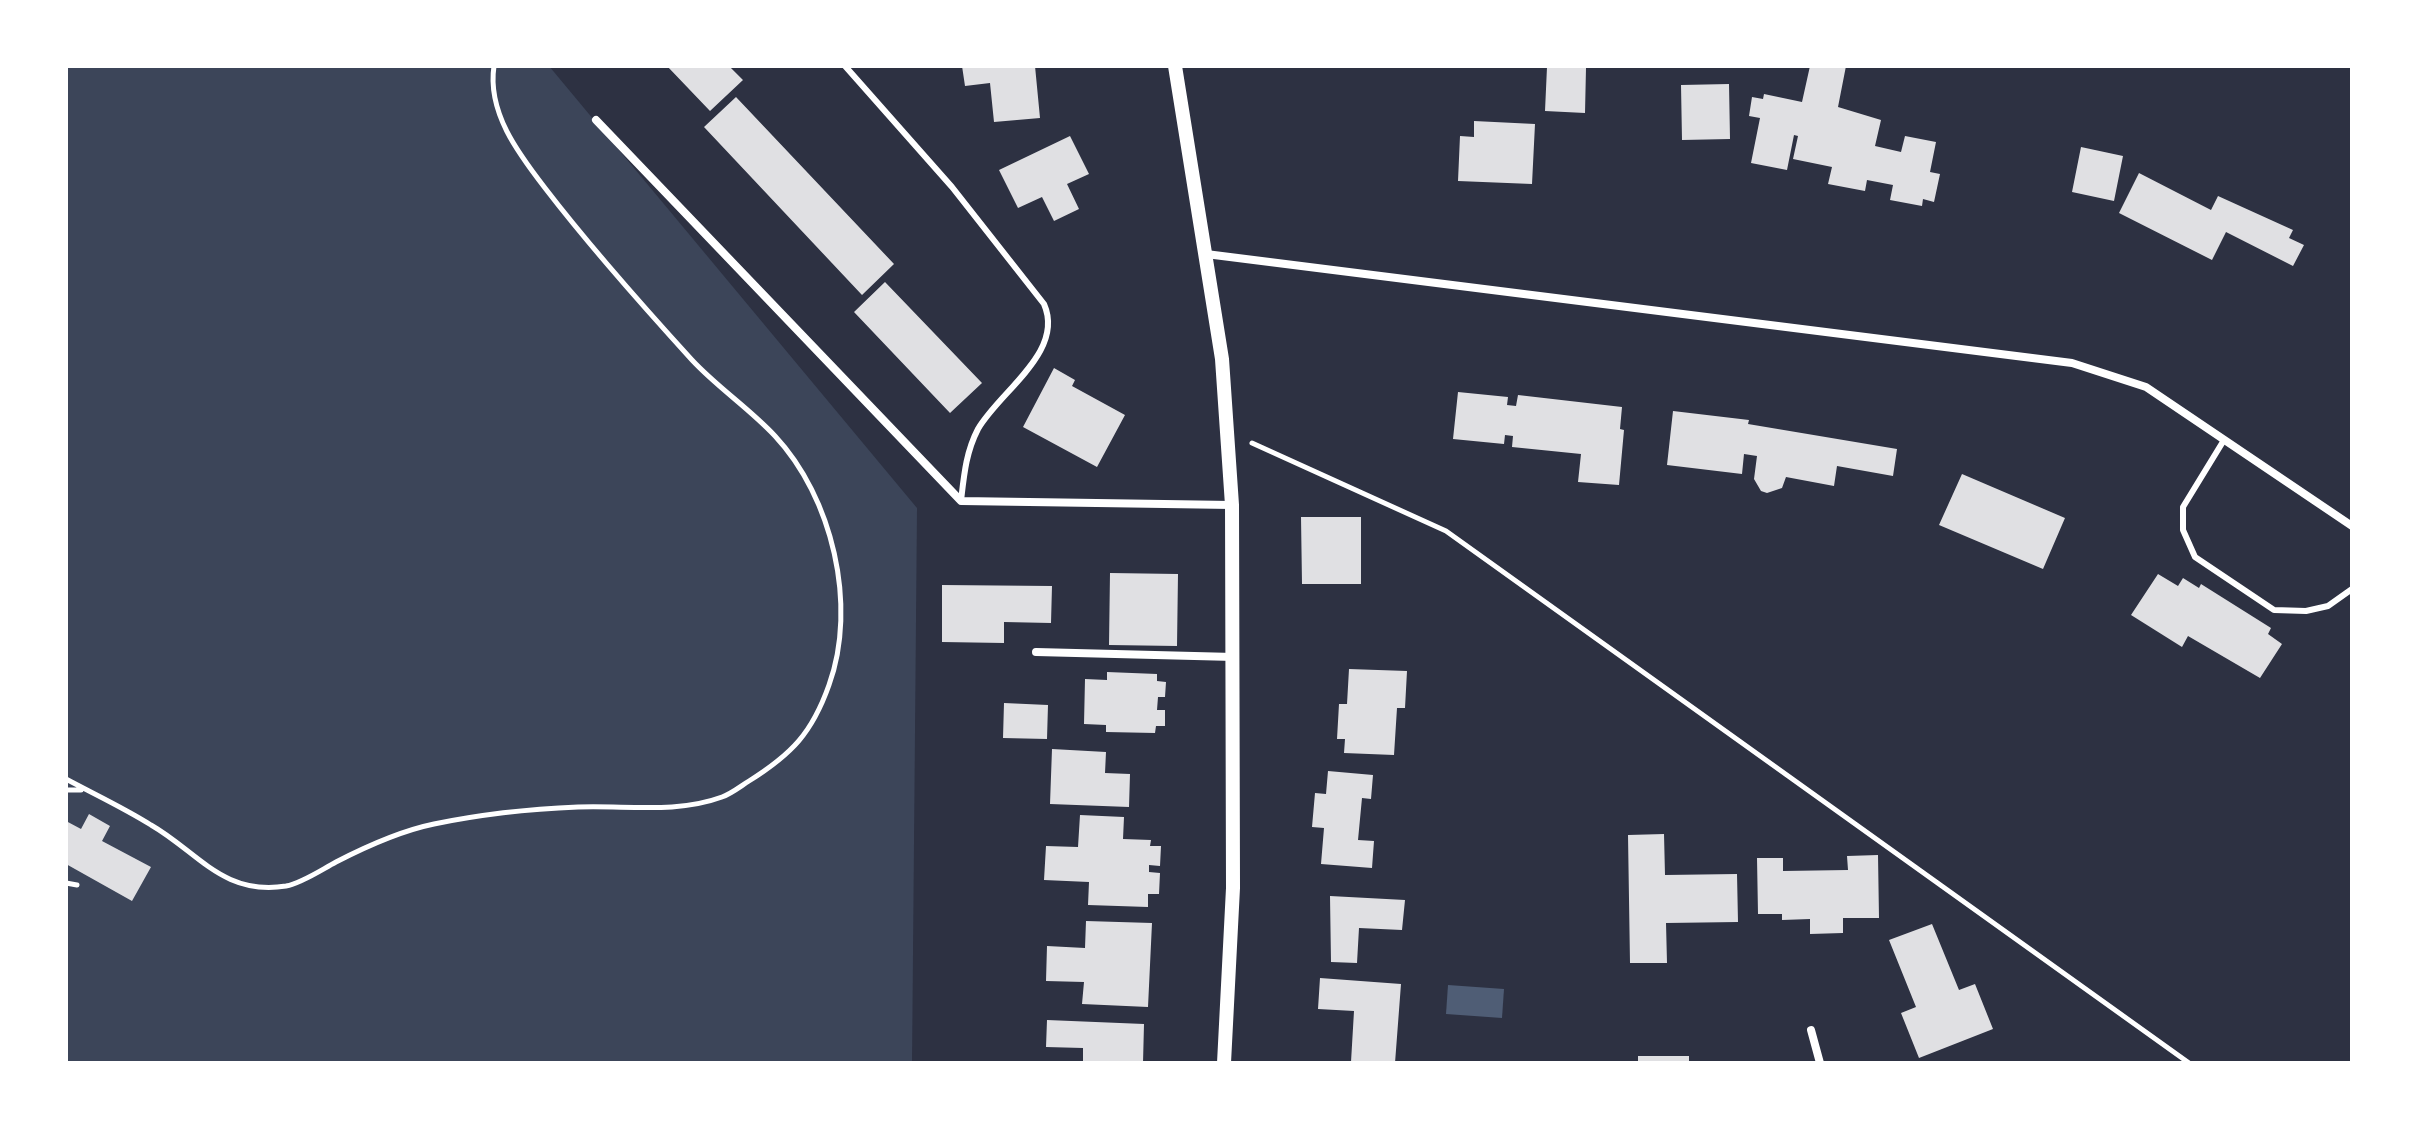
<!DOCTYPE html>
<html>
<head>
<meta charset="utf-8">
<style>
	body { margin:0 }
	#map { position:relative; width:2418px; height:1129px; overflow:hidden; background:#2d3142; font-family:"Fira Sans",sans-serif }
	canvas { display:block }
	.frame { position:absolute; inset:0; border:68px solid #fff; pointer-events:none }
</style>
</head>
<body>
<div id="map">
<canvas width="2418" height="1129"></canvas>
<div class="frame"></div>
</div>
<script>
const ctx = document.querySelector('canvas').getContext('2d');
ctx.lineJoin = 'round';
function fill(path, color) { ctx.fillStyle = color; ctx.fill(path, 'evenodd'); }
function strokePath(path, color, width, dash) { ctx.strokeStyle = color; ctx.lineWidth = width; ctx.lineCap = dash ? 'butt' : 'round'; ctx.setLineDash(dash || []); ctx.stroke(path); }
const green = new Path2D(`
	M66 66H549L917 508 912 1063H66Z`);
const water = new Path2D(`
	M1448 985 1504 989 1502 1018 1446 1014Z`);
const building = new Path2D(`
	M667 66H729L743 80 710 111Z
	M962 66H1035L1040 118 994 122 990 83 965 86Z
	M1810 66H1846L1838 107 1881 120 1875 146 1901 152 1905 136 1936 142 1930 172 1940 174 1934 202 1923 199 1922 206 1890 200 1893 185 1867 180 1865 191 1828 184 1832 167 1793 159 1798 136 1794 135 1787 170 1751 163 1760 118 1749 116 1752 97 1763 99 1764 94 1802 102Z
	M1547 67 1586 68 1585 113 1545 111Z
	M1729 84 1730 139 1682 140 1681 85Z
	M736 97 894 264 862 295 704 127Z
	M1474 121 1535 124 1532 184 1458 181 1460 136 1474 137Z
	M1070 136 1089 174 1067 184 1079 209 1054 221 1042 197 1018 208 999 170Z
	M2081 147 2123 156 2114 201 2072 192Z
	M2139 173 2211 210 2218 196 2293 230 2289 238 2304 245 2293 266 2226 232 2212 260 2119 213Z
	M885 282 982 383 950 413 854 312Z
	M1054 368 1075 380 1072 386 1125 415 1097 467 1023 427Z
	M1458 392 1508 397 1507 405 1516 406 1518 395 1622 407 1620 429 1624 430 1619 485 1578 482 1581 454 1512 447 1513 436 1505 435 1504 444 1453 439Z
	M1673 411 1749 420 1748 424 1897 449 1893 476 1837 466 1834 486 1786 477 1782 488 1767 493 1761 491 1754 479 1757 456 1744 454 1742 474 1667 465Z
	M1962 474 2065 518 2043 569 1939 525Z
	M1301 517H1361V584H1302Z
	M1110 573 1178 574 1177 646 1109 645Z
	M2158 574 2178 586 2183 578 2199 588 2201 584 2271 628 2268 634 2282 644 2260 678 2188 636 2182 647 2131 615Z
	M942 585 1052 586 1051 623 1004 622V643L942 642Z
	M1349 669 1407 671 1405 708H1397L1394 755 1344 753 1345 739H1337L1339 704H1347Z
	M1107 672 1157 674V681L1166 682 1165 697H1158L1157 710H1165V726H1156L1155 733 1106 732V725L1084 724 1085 679 1107 680Z
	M1004 703 1048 705 1047 739 1003 738Z
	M1052 749 1106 752 1105 773 1130 774 1129 807 1050 804Z
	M1328 771 1373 775 1371 799 1362 798 1358 840 1374 841 1372 868 1321 864 1324 828 1312 827 1315 793 1326 794Z
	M89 814 110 826 102 841 151 867 132 901 66 864V821L81 829Z
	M1080 815 1124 817 1123 839 1151 840 1150 846H1161L1160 866 1149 865V872L1160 873 1159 894H1148V907L1088 905 1089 882 1044 880 1046 846 1078 847Z
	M1664 834 1665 875 1737 874 1738 922 1666 923 1667 963H1630L1628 835Z
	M1878 855 1879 918H1843V933L1810 934V919L1782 920V914H1758L1757 858H1783V871L1848 870 1847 856Z
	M1330 896 1405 900 1402 930 1359 928 1357 963 1331 962Z
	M1086 921 1152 923 1148 1007 1082 1004 1084 982 1046 981 1047 946 1085 948Z
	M1932 924 1959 990 1975 984 1993 1029 1919 1058 1901 1013 1916 1007 1889 940Z
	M1320 978 1401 984 1395 1063 1351 1062 1354 1011 1318 1009Z
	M1047 1020 1144 1024 1143 1063H1083V1048L1046 1047Z
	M1638 1056H1689V1063H1638Z`);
const path = new Path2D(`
	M1252 443 1446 531 2189 1063
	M66 779C94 794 124 808 151 825 198 852 223 896 286 886 302 883 321 870 336 862 367 846 400 831 434 824 482 814 529 809 578 807 625 805 676 814 722 797 731 794 741 786 749 781 792 754 812 733 829 685 858 605 832 497 775 436 750 409 717 387 692 360 641 304 591 248 545 188 518 153 487 112 494 66
	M66 790H81
	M66 883 77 885`);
const service = new Path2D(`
	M845 66 952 187 1044 304C1065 352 1000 391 978 429 966 452 964 475 961 501
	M2224 440 2183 507V530L2195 557 2274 610 2306 611 2328 606 2352 589`);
const minor = new Path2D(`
	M596 120 961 501 1232 505
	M1206 254 2072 363 2146 387 2352 526
	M1036 652 1234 657
	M1811 1030 1820 1063`);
const tertiary = new Path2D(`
	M1175 66 1222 359 1232 505 1233 888 1224 1063`);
fill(green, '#3c4559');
fill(water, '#4f5d75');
fill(building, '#e0e0e3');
strokePath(path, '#fff', 5);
strokePath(service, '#fff', 6);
strokePath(minor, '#fff', 8);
strokePath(tertiary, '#fff', 14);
</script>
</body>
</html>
